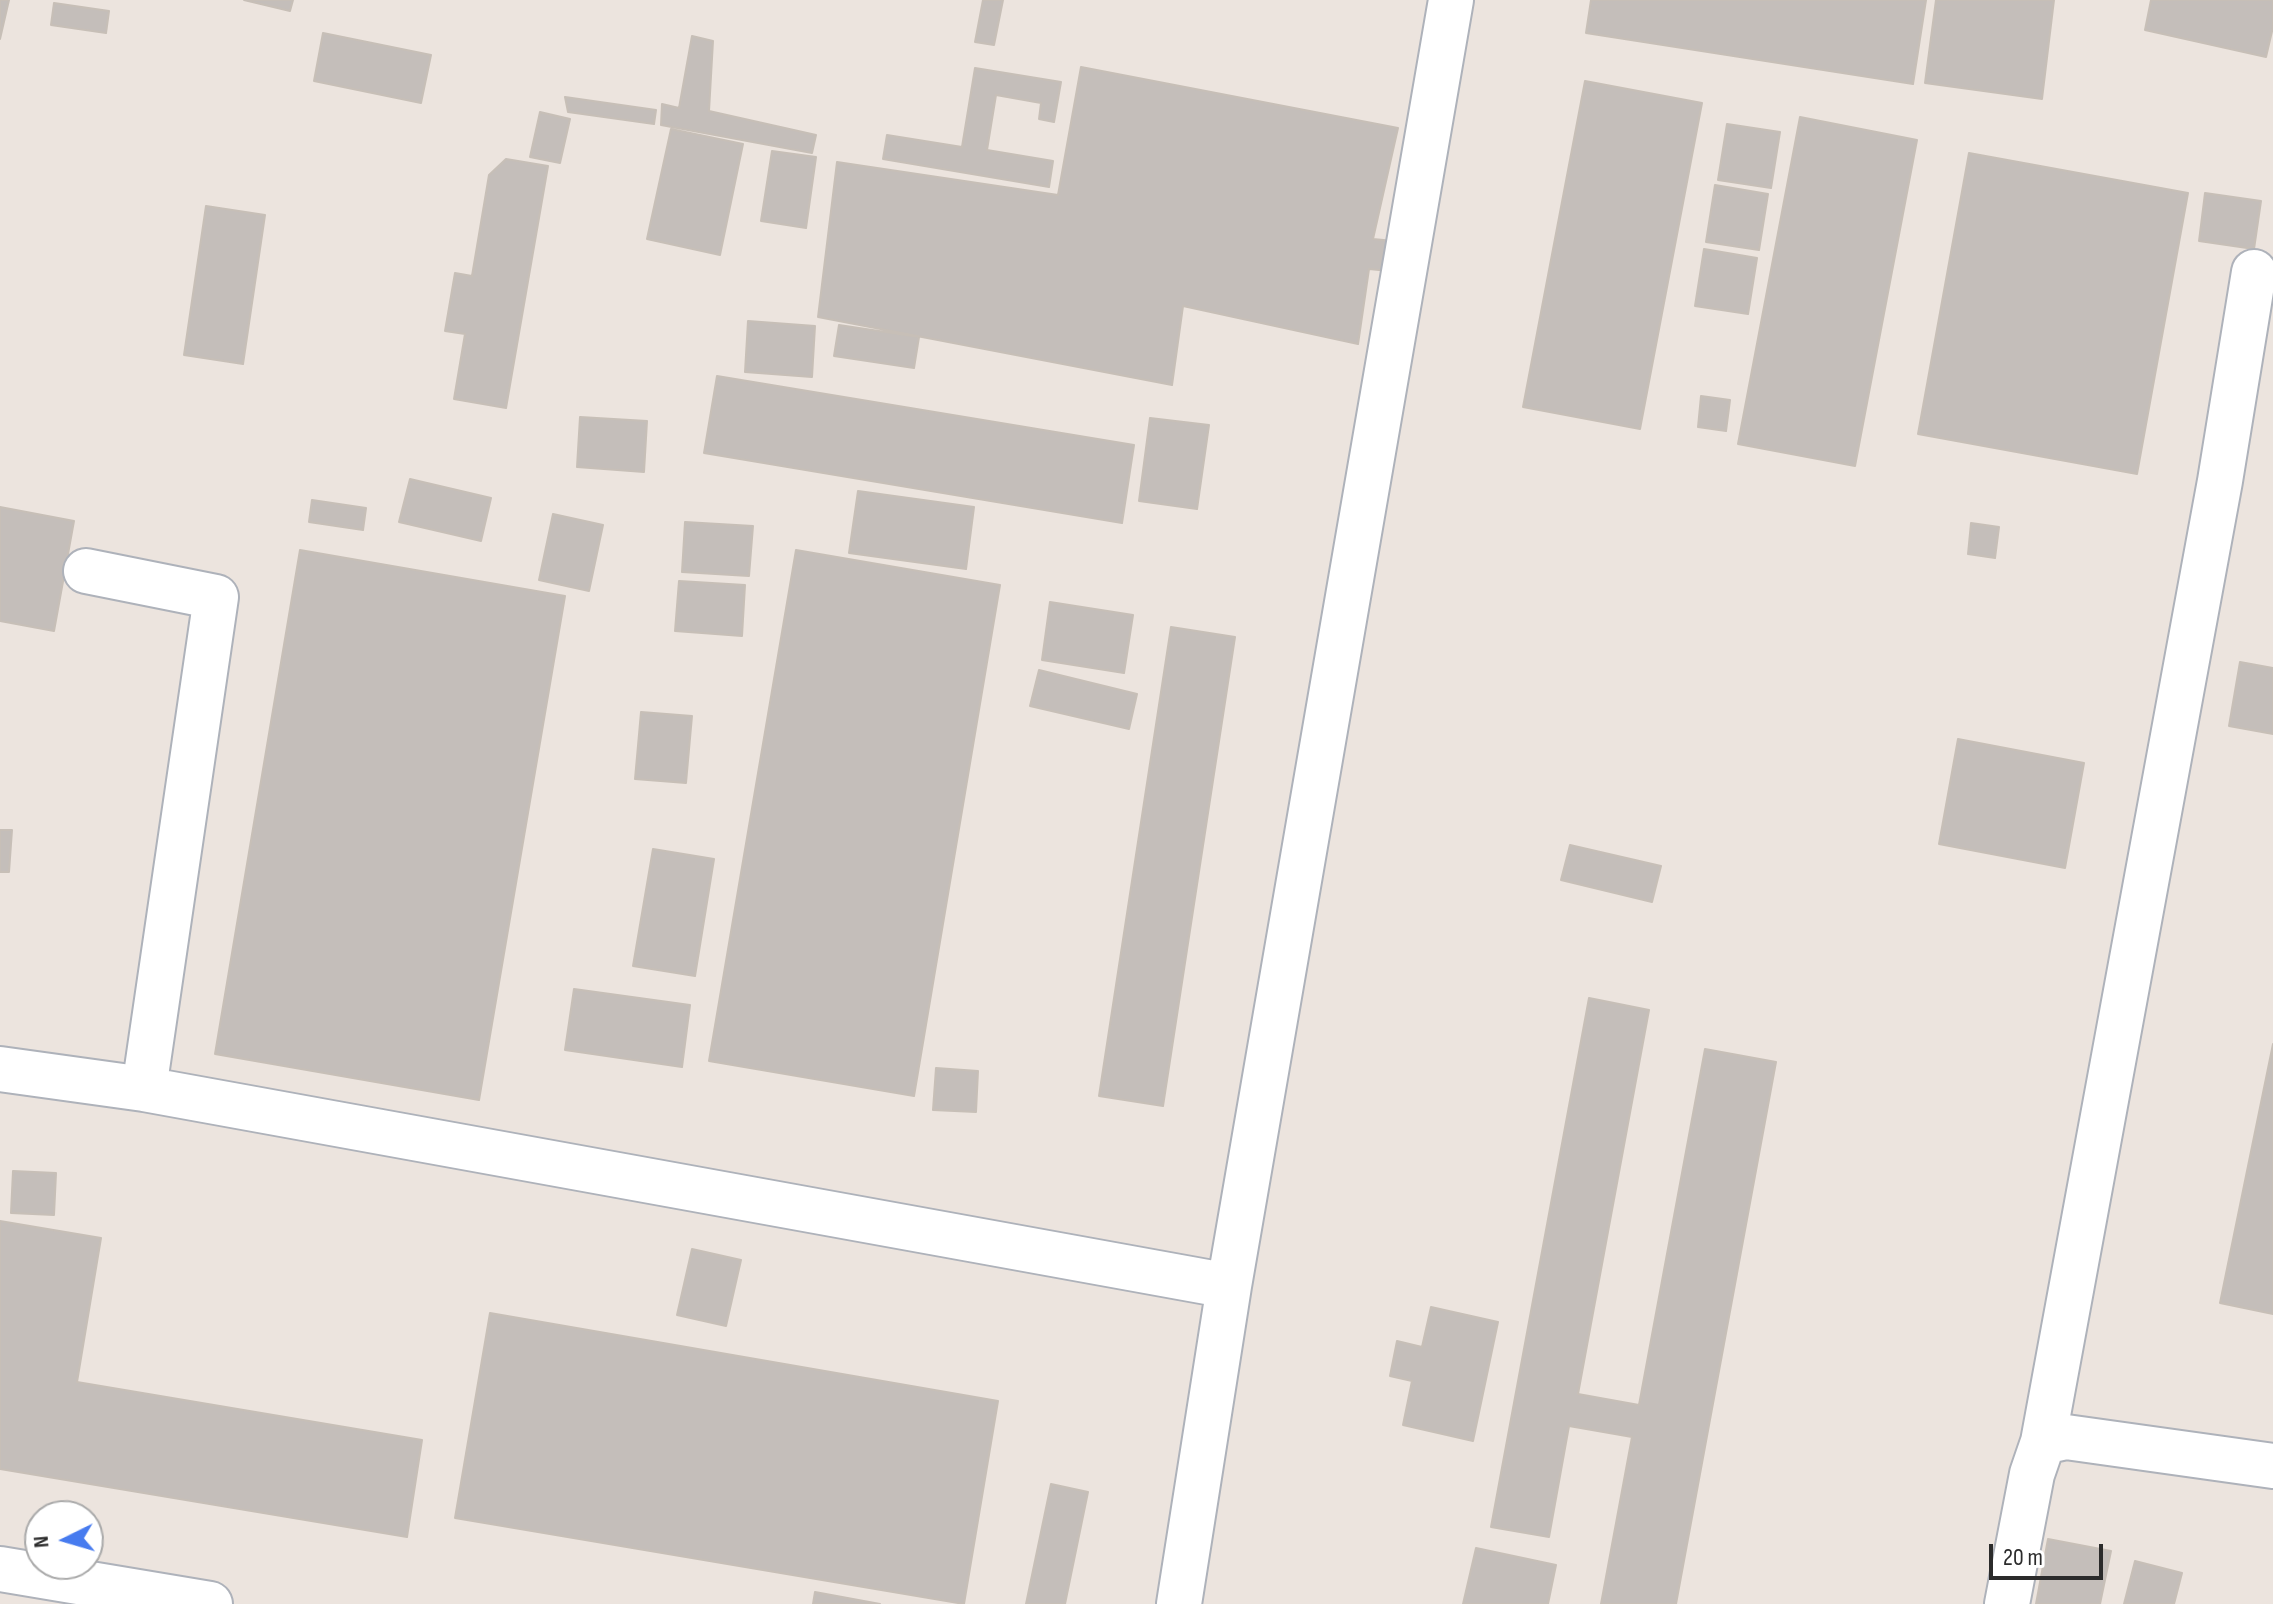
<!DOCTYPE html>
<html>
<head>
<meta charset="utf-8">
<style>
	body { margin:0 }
	#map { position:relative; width:2273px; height:1604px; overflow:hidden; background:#ece4de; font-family:"Sofia Sans Condensed",sans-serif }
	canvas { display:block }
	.north { position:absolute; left:24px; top:1500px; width:80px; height:80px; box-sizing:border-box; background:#fff; border:2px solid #aaa; border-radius:50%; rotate:265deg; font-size:22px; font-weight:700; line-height:32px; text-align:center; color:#2b2b2b }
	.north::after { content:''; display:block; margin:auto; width:28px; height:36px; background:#477bef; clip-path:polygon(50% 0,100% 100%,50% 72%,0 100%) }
	.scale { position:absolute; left:1989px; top:1544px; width:114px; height:36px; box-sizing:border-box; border:4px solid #2b2b2b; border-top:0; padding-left:10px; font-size:24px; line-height:28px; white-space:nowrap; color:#2b2b2b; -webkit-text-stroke:6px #fff; paint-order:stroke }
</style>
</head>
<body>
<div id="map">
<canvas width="2273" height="1604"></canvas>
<div class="north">N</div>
<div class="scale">20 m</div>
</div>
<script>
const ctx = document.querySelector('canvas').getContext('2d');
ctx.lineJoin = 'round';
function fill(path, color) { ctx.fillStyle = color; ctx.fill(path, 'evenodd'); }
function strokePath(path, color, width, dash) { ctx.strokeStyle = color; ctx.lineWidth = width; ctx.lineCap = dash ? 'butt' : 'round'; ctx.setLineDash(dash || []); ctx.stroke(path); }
const building = new Path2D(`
	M0 0H9L0 39Z
	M244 0H293L290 11Z
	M983 0H1003L994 45 975 42Z
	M1591 0H1926L1913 84 1586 33Z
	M1936 0H2054L2042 99 1925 83Z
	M2151 0H2273V27L2266 57 2145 30Z
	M54 3 109 11 106 33 51 25Z
	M323 33 431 55 421 103 314 81Z
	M692 36 713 41 709 111 816 135 812 153 661 125 662 104 679 108Z
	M1081 67 1398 128 1373 239 1404 242 1399 272 1369 269 1358 344 1183 306 1172 385 818 317 837 162 1058 195Z
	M975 68 1061 82 1054 122 1039 119 1041 103 996 95 987 150 1053 161 1049 187 883 159 887 135 962 147Z
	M1585 81 1702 103 1640 429 1523 407Z
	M565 97 656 110 654 124 568 112Z
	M540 112 570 119 560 163 530 157Z
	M1800 117 1917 140 1855 466 1738 444Z
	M1727 124 1780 132 1771 188 1718 180Z
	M671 129 743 144 720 255 647 239Z
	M772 151 816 157 806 228 761 221Z
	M1969 153 2188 193 2137 474 1918 434Z
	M506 159 548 166 506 408 454 399 465 334 445 331 455 273 472 276 489 175Z
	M1715 185 1768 194 1759 250 1706 242Z
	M2205 193 2261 201 2254 249 2199 241Z
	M206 206 265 215 243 364 184 355Z
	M1704 249 1757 258 1748 314 1695 306Z
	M748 321 815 326 812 377 745 372Z
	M839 325 919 337 914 368 834 356Z
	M717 376 1134 445 1122 523 704 453Z
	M1701 396 1730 400 1726 431 1698 427Z
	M580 417 647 421 644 472 577 467Z
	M1150 418 1209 425 1197 509 1139 501Z
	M410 479 491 498 481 541 399 522Z
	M858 491 974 507 966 569 849 553Z
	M312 500 366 508 363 530 309 522Z
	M0 507 74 521 54 631 0 621Z
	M553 514 603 525 589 591 539 580Z
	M685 522 753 526 749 576 682 572Z
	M1971 523 1999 527 1995 558 1968 554Z
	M300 550 565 596 479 1100 215 1054Z
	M796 550 1000 585 914 1096 709 1061Z
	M679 581 745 585 742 636 675 631Z
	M1050 602 1133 615 1124 673 1042 660Z
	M1171 627 1235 637 1163 1106 1099 1096Z
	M2240 662 2273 668V734L2229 726Z
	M1039 670 1137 694 1129 729 1030 706Z
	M641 712 692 716 686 783 635 779Z
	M1958 739 2084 763 2065 868 1939 844Z
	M0 830H12L9 872H0Z
	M1570 845 1661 866 1652 902 1561 880Z
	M653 849 714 859 695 976 633 966Z
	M574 989 690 1005 682 1067 565 1050Z
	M1589 998 1649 1010 1578 1394 1639 1405 1705 1049 1776 1062 1676 1604H1601L1632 1437 1569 1426 1549 1537 1491 1527Z
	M2273 1044V1314L2220 1303Z
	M936 1068 978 1071 976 1112 933 1110Z
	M13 1171 56 1173 54 1215 11 1213Z
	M0 1221 101 1238 77 1382 422 1440 407 1537 0 1469Z
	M692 1249 741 1260 726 1326 677 1315Z
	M1431 1307 1498 1322 1473 1441 1403 1425 1412 1381 1390 1376 1397 1341 1422 1347Z
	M490 1313 998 1401 964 1604 455 1518Z
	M1051 1484 1088 1492 1065 1604H1026Z
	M2048 1539 2111 1551 2100 1604H2036Z
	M1476 1548 1556 1565 1548 1604H1463Z
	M2135 1561 2182 1573 2174 1604H2124Z
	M815 1592 880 1604H813Z`);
const street = new Path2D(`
	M86 571 216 597 144 1089
	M0 1069 144 1089 1229 1286
	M2043 1442 2220 481 2254 272
	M0 1569 210 1604
	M1179 1604 1229 1286 1451 0
	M2007 1604 2032 1474 2043 1442 2066 1437 2273 1466`);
fill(building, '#c4beba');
strokePath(building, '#c7bfb7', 2);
strokePath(street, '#aeb2ba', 48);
strokePath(street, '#fff', 44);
</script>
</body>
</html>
